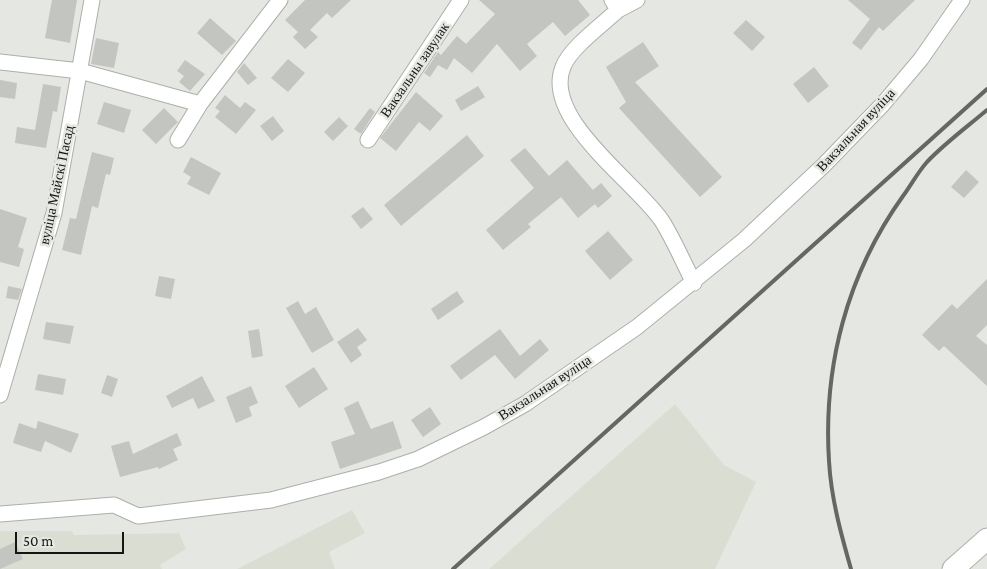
<!DOCTYPE html>
<html>
<head>
<meta charset="utf-8">
<style>
	body { margin:0 }
	#map { position:relative; width:987px; height:569px; overflow:hidden; background:#e5e7e2; font-family:"Crimson Pro",serif }
	canvas { display:block }
	.scale { position:absolute; left:15px; top:532px; width:109px; height:22px; box-sizing:border-box; border:2px solid #151614; border-top:0; padding-left:6px; font-size:15px; line-height:18px; white-space:nowrap; color:#151614; -webkit-text-stroke:4px #e5e7e2; paint-order:stroke }
</style>
</head>
<body>
<div id="map">
<canvas width="987" height="569"></canvas>
<div class="scale">50 m</div>
</div>
<script>
const ctx = document.querySelector('canvas').getContext('2d');
ctx.lineJoin = 'round';
function fill(path, color) { ctx.fillStyle = color; ctx.fill(path, 'evenodd'); }
function strokePath(path, color, width, dash) { ctx.strokeStyle = color; ctx.lineWidth = width; ctx.lineCap = dash ? 'butt' : 'round'; ctx.setLineDash(dash || []); ctx.stroke(path); }
function write(font, color, halo, rows, align = 'center') {
  ctx.font = font + ' "Crimson Pro",serif'; ctx.lineWidth = 5; ctx.setLineDash([]); ctx.textBaseline = 'middle'; ctx.strokeStyle = halo; ctx.fillStyle = color; for (const [text, x, y, turn = 0] of rows) {
    ctx.save(); ctx.translate(x, y); ctx.rotate((+turn || 0) * Math.PI / 180); ctx.textAlign = isNaN(turn) ? turn : align; if (halo) ctx.strokeText(text, 0, 0); ctx.fillText(text, 0, 0); ctx.restore();
  }
}
const built = new Path2D(`
	M675 404 724 465 756 482 715 569H489Z
	M352 510 365 533 329 552 335 569H237Z
	M0 531H72L74 535 179 533 186 549 160 565 162 569H0Z`);
const building = new Path2D(`
	M52 0H77L70 43 45 38Z
	M305 0H351L332 18 327 13 310 30 318 37 305 49 293 37 298 32 285 20Z
	M479 0H578L590 15 565 36 553 22 527 44 537 56 520 71 497 44 472 73 454 58 447 70 438 65 430 77 424 73 438 52 441 55 457 36 466 44 495 14Z
	M848 0H915L883 31 879 27 861 50 852 43 870 19Z
	M210 18 236 41 222 55 197 33Z
	M746 20 765 37 752 51 733 33Z
	M96 38 119 43 114 68 91 64Z
	M643 42 659 66 635 82 722 177 700 197 619 108 626 102 606 67Z
	M288 59 305 73 288 92 271 78Z
	M185 60 205 74 190 91 179 82 184 76 177 71Z
	M244 63 257 78 248 85 237 72Z
	M814 67 829 86 808 103 793 84Z
	M0 80 17 83 15 99 0 97Z
	M43 84 61 87 57 112 53 111 46 148 15 143 17 127 35 130Z
	M478 86 485 97 461 111 455 100Z
	M416 92 443 116 430 131 419 122 396 151 380 138Z
	M225 95 240 108 245 102 256 110 236 134 215 117 220 111 215 108Z
	M104 102 131 110 124 133 97 124Z
	M164 108 178 122 156 144 142 130Z
	M370 108 375 112 361 134 354 129Z
	M273 116 284 131 272 141 260 126Z
	M339 117 348 126 333 141 324 132Z
	M467 135 484 156 401 226 384 205Z
	M525 148 549 176 567 160 593 190 601 183 612 196 598 208 595 204 578 218 561 197 528 224 531 227 503 250 486 230 534 188 510 160Z
	M92 152 114 158 110 175 106 174 98 208 92 206 81 255 62 250 70 218 76 219Z
	M191 157 221 173 209 195 187 184 191 177 183 172Z
	M966 170 979 182 964 198 951 187Z
	M363 207 373 219 361 229 351 216Z
	M0 209 27 218 18 247 24 249 19 267 0 262Z
	M608 231 633 260 610 280 585 251Z
	M159 276 175 279 171 299 155 296Z
	M987 279V325L976 336 987 345V386L944 346 939 351 922 335 952 304 957 309Z
	M8 286 22 289 18 300 6 298Z
	M457 291 464 302 438 320 431 309Z
	M298 301 305 314 316 307 334 340 312 353 286 308Z
	M46 322 74 326 70 344 43 339Z
	M358 328 367 340 357 347 362 355 351 363 337 342Z
	M259 329 263 356 252 358 248 331Z
	M500 329 520 356 540 339 549 350 515 379 495 355 461 380 450 366Z
	M314 367 328 389 299 408 285 386Z
	M38 374 66 379 63 395 35 390Z
	M107 375 118 379 112 397 101 393Z
	M202 376 215 401 198 409 193 398 172 408 166 396Z
	M251 386 258 403 249 407 252 416 236 423 226 397Z
	M358 401 371 429 393 421 402 448 340 469 331 442 355 434 344 408Z
	M430 407 441 424 423 437 411 420Z
	M38 421 79 434 71 453 45 441 41 452 13 443 19 423 36 429Z
	M177 433 182 445 173 449 178 460 159 469 158 467 120 477 111 446 129 441 133 454Z
	M15 542 23 559 0 569V549Z`);
const street = new Path2D(`
	M612 0 618 10 637 0
	M618 10C603 24 570 48 563 67 542 119 637 183 662 221 674 240 683 262 694 283
	M0 62 80 71 200 104
	M178 140 200 104 280 0
	M368 140 461 0
	M0 395 54 213 92 0
	M0 514 114 505 138 516 271 500 379 472 418 459 484 427 525 404 637 327 744 240 824 165 883 104 921 59 962 0`);
const secondary = new Path2D(`
	M953 569 987 539`);
const rail = new Path2D(`
	M453 569 987 89
	M851 569C841 534 831 498 829 461 823 366 847 274 903 196 911 185 918 172 927 162 945 143 967 127 987 110`);
const streetNames = [
	["Вакзальны завулак",415,70,-56],
	["Вакзальная вуліца",856,130,-47],
	["вуліца Майскі Пасад",57,185,-78],
	["Вакзальная вуліца",545,388,-33]
];
fill(built, '#daded2');
fill(building, '#c3c5c0');
strokePath(street, '#adafaa', 17);
strokePath(secondary, '#adafaa', 23);
strokePath(street, '#fff', 15);
strokePath(secondary, '#fff', 21);
strokePath(rail, '#666764', 4);
write('14px', '#151614', '#e5e7e2', streetNames);
</script>
</body>
</html>
